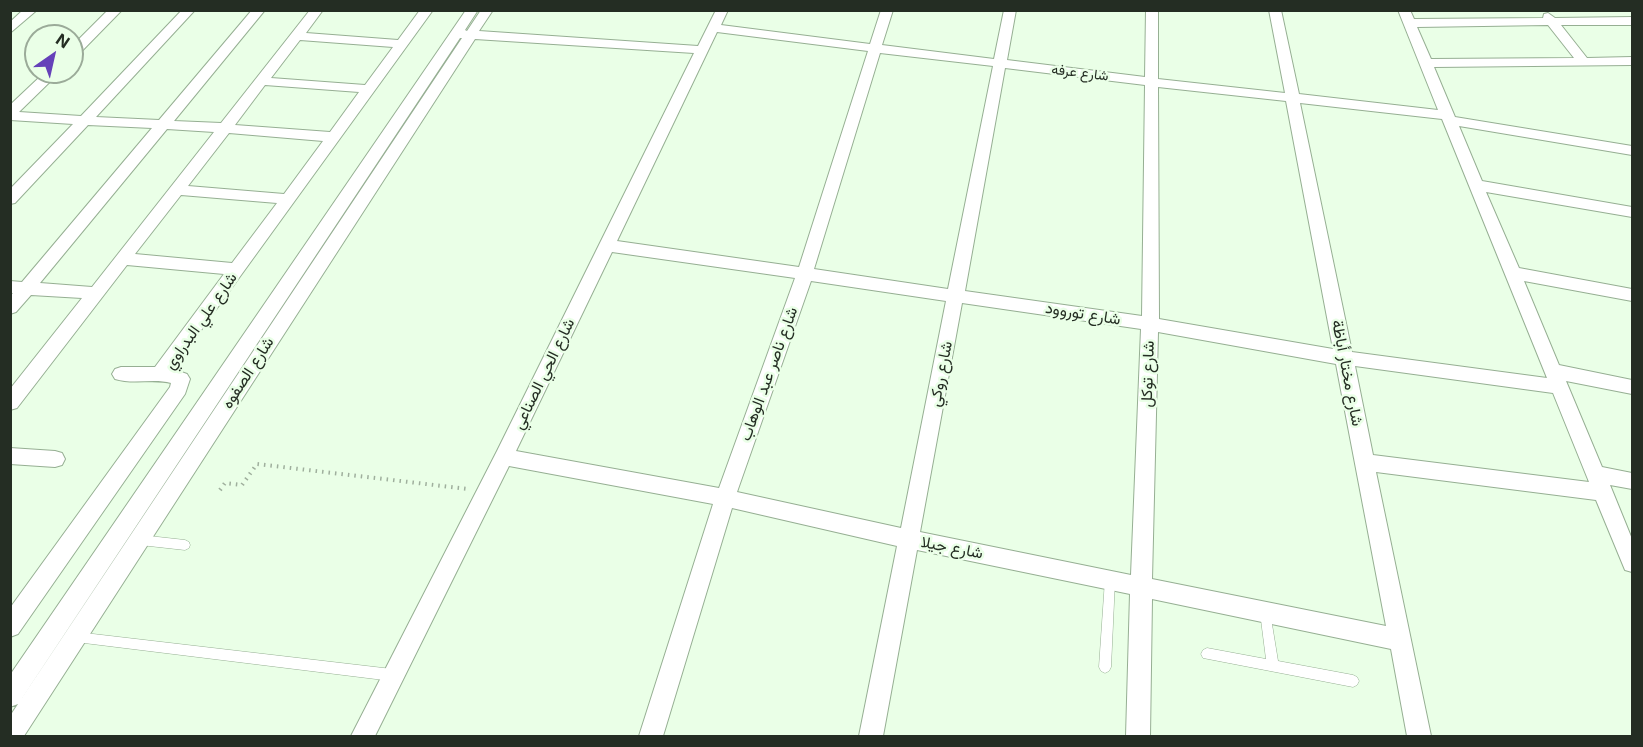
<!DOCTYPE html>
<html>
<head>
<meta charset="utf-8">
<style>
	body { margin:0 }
	#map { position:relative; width:1643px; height:747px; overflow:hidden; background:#eaffe7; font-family:Inter,sans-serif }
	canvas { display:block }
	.frame { position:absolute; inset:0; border:12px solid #242d23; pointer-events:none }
	.north { position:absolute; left:24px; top:24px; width:60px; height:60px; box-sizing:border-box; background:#eaffe7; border:2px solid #9bab99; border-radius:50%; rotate:34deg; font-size:16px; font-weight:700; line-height:24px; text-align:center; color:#242d23 }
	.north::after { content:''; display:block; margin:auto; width:21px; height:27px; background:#6541b9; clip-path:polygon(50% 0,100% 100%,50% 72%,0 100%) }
</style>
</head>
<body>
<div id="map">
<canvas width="1643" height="747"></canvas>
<div class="frame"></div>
<div class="north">N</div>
</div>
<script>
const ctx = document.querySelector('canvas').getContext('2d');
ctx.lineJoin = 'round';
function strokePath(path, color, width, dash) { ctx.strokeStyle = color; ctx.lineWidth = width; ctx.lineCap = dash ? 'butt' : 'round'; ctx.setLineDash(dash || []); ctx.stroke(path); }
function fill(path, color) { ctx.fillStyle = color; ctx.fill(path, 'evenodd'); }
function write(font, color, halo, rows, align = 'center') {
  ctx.font = font + ' Inter,Vazirmatn,sans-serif'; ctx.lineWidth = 5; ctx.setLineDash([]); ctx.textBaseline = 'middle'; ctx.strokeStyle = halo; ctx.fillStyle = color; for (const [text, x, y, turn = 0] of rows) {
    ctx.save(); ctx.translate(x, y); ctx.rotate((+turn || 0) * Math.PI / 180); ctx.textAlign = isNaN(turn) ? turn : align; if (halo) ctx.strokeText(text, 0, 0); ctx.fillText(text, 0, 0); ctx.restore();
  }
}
const path = new Path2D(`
	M220 490 225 483 242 485 257 464 468 489`);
const lane = new Path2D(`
	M140 535 185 540 189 542 190 545 189 548 185 550 140 545 136 543 135 540 136 537Z
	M1110 575 1114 577 1115 580 1111 667 1109 671 1105 673 1101 671 1099 667 1105 580 1106 577Z
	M1265 607 1269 608 1270 612 1278 661 1353 675 1357 677 1359 681 1357 685 1353 687 1203 658 1201 654 1203 650 1207 648 1266 659 1260 612 1261 608Z
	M76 632 392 669 396 671 398 675 396 679 392 681 76 642 72 641 70 637 72 633Z`);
const street = new Path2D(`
	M23 10H37L10 33V22Z
	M108 10H122L77 56 72 57V46Z
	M182 10H195L96 117 159 120 252 10H265L174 121 221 123 310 10H323L306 33 398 40 420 10H433L173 369 187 374 190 379 185 394 18 634 10 637V608L170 387 171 383C153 378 134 385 115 379L112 374 115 369 121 367H155L224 274 127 265 17 408 10 410V389L82 298 31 295 16 312 10 314V296L13 293H10V281L22 282 152 128 88 125 15 203 10 204V189L73 124 10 120V105L45 72H60L19 112 81 116ZM300 40 393 47 365 85 271 78ZM265 85 359 92 330 132 235 125ZM167 129 214 132 92 287 40 283ZM229 133 323 141 284 194 188 186ZM181 195 277 203 232 263 135 254Z
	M466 10H478L465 30 467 31 481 10H493L479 31 698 46 716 10H728L721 25 870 44 881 10H893L882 45 994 59 1004 10H1016L1007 60 1145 77 1146 10H1158V79L1285 93 1269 10H1281L1299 94 1438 110 1398 10H1410L1414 19 1543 18 1544 14 1548 13 1555 18 1632 17V25H1561L1587 58 1632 57V65L1434 67 1455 117 1632 146V155L1459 126 1482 181 1632 207V217L1486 192 1519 268 1632 289V301L1524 281 1559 365 1632 380V394L1566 381 1602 467 1632 473V489L1610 485 1632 539V572L1625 570 1596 500 1376 472 1431 736H1407L1391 649 1152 599 1150 736H1126L1130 594 917 550 883 736H859L897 546 732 508 663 736H639L713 504 509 466 375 736H351L497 451 694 53 475 39 24 736H10V716L462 38H460L18 704 10 707V675ZM1548 25 1574 58 1431 59 1417 27ZM717 32 868 51 799 267 617 241ZM880 53 993 66 948 289 814 269ZM1005 68 1145 85 1142 316 965 291ZM1158 87 1286 101 1333 349 1159 319ZM1300 103 1442 119 1547 378 1352 352ZM612 252 795 278 719 488 516 451ZM811 281 946 301 901 528 737 492ZM962 303 1141 329 1131 575 920 532ZM1158 332 1336 364 1386 626 1152 579ZM1355 366 1553 393 1589 482 1373 455Z
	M10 448 55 451 62 453 65 459 62 465 55 467 10 464Z`);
const farStreetnames = [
	["شارع عرفه",1080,73,7]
];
const streetNames = [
	["شارع توروود",1083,314,9],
	["شارع علي البدراوي",201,321,-55],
	["شارع الصفوه",248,373,-57],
	["شارع مختار أباظة",1347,373,79],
	["شارع الحي الصناعي",544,374,-64],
	["شارع ناصر عبد الوهاب",769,374,-70],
	["شارع روكي",941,374,-79],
	["شارع توكل",1148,374,-88],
	["شارع جيلا",952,548,11]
];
strokePath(lane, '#96af93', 1);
strokePath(street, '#96af93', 2);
strokePath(path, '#9faf9d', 4, [1.5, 5]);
fill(lane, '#fff');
fill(street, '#fff');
write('14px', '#242d23', '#eaffe7', farStreetnames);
write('16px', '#242d23', '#eaffe7', streetNames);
</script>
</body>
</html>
